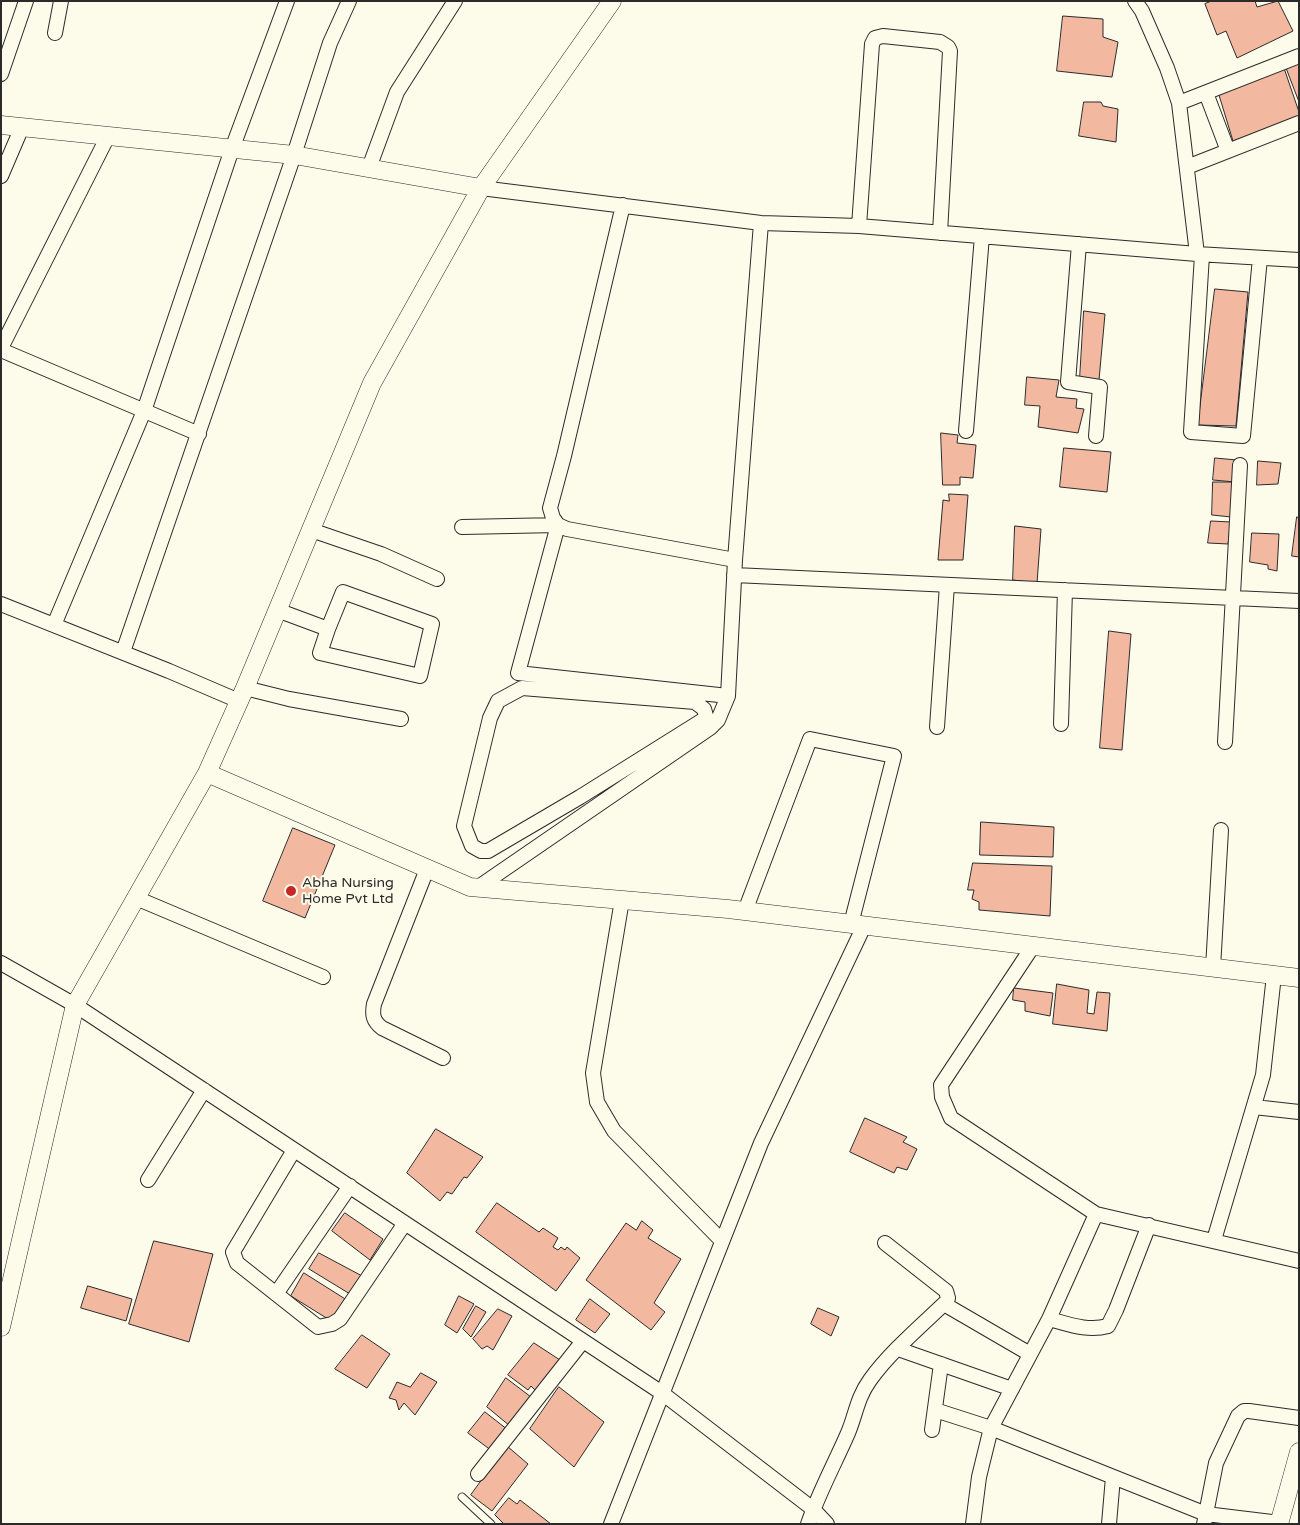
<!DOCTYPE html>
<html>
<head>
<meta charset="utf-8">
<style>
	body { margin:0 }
	#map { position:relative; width:1300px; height:1525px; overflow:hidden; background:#fdfbea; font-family:"Varela Round",sans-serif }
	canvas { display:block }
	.frame { position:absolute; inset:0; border:2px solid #2b2b2b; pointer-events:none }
</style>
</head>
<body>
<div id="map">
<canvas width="1300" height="1525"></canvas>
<div class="frame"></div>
</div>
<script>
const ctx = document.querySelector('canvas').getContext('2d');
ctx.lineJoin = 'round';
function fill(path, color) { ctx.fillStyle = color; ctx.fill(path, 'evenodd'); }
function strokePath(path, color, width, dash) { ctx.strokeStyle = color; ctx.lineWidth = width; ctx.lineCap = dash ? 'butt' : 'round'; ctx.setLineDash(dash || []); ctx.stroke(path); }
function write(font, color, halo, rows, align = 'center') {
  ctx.font = font + ' "Varela Round",sans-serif'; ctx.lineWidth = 4; ctx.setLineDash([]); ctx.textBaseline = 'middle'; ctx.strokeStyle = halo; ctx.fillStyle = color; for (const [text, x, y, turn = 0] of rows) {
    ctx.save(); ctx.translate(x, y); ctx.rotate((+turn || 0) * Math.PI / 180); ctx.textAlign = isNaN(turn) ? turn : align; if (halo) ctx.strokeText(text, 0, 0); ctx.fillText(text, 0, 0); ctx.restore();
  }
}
const building = new Path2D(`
	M1212 1H1255L1257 7 1278 1 1293 31 1237 58 1226 31 1217 35 1205 4Z
	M1063 16 1103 19V37L1118 42 1112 77 1057 71Z
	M1299 64V102L1286 68Z
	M1284 68 1299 112V118L1233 141 1219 95Z
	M1084 102H1101L1103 106 1118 109 1116 142 1079 136Z
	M1215 289 1248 292 1236 426 1198 425Z
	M1084 311 1105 314 1099 380 1080 378Z
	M1027 377 1059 380 1056 397 1077 399 1076 408 1084 409 1078 433 1038 427 1040 406 1025 405Z
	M941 433 958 435 957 443 976 445 973 478 960 477V485H943Z
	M1064 448 1111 452 1107 492 1060 487Z
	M1215 458 1237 460 1235 482 1213 480Z
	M1258 461 1281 463 1278 484 1257 485Z
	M1213 482H1235L1231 517 1212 515Z
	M949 494 968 495 963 560H938L943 500 949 501Z
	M1297 517 1299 518V557L1292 556Z
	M1211 521 1231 522 1228 544 1208 543Z
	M1015 526 1041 529 1037 583 1013 580Z
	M1252 533 1279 534 1277 571 1268 569V565L1250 562Z
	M1109 631 1131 634 1122 750 1100 748Z
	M981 822 1054 827 1053 857 980 855Z
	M293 828 335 845 305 918 263 901Z
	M973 863 1052 866 1050 916 979 910V902L972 899 974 890H968Z
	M1057 984 1089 990 1087 1013 1094 1014 1097 992 1110 993 1107 1031 1053 1024Z
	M1014 988 1053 993 1050 1016 1025 1011V1002L1013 1000Z
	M865 1118 907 1137 903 1142 917 1149 907 1170 897 1167 894 1173 850 1152Z
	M436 1129 483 1157 467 1178 464 1177 452 1194 447 1192 440 1201 407 1173Z
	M497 1203 539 1232 543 1228 558 1238 553 1247 558 1250 561 1247 565 1250 567 1247 580 1258 556 1291 476 1232Z
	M345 1213 383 1239 370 1260 332 1231Z
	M642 1221 653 1230 648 1238 681 1259 654 1303 665 1312 651 1330 586 1280 626 1223 636 1230Z
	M154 1241 213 1254 189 1342 129 1324Z
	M319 1253 364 1277 350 1294 309 1269Z
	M304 1273 350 1302 336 1324 291 1296Z
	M88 1286 132 1299 126 1321 81 1308Z
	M459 1296 474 1304 457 1333 445 1325Z
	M590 1299 610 1314 595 1333 576 1320Z
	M476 1306 486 1312 471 1337 463 1329Z
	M818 1308 839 1317 831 1336 811 1324Z
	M498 1309 512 1316 493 1350 487 1346 482 1349 473 1339Z
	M362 1335 390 1354 367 1388 335 1369Z
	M534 1343 560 1360 537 1392 531 1386 528 1390 508 1375Z
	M421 1373 437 1382 415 1415 404 1403 399 1410 396 1400 389 1398 397 1382 410 1387Z
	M506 1378 531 1397 510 1426 487 1407Z
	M559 1387 604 1422 574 1467 530 1429Z
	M485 1412 508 1430 492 1451 468 1433Z
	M507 1446 528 1464 492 1511 471 1495Z
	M509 1498 517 1504 520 1500 551 1524H504L495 1515Z`);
const service = new Path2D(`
	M462 1497 491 1524`);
const minor = new Path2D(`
	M1135 1 1142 11 1167 68 1179 103 1197 254
	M55 33 61 1
	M1 74 26 1
	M1206 93 1228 151
	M1179 103 1299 56
	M1187 167 1299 123
	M369 168 397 92 455 1
	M1 176 22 127
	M481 188 761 223 859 226 1197 254 1299 260
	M623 205 564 456 550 508 553 518 558 525 567 529 735 560
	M859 226 872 44 875 38 883 36 940 42 948 47 950 51 940 233
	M1079 244 1068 382 1100 387 1096 436
	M1202 255 1191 432 1243 436 1260 258
	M1 348 108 136
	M1 350 199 434
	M966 431 982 236
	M462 527 558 525 518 673 728 696
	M311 530 381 554 437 579
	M734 575 1299 601
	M1 604 169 671 239 701
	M277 610 328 629 343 592 432 624 420 676 320 653 328 629
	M54 625 144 411 232 149 287 1
	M123 652 294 155 330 43 349 1
	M245 688 289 699 401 719
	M522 688 695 702 704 709 706 716 703 720 580 797 488 851H481L472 846 464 826 490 718 498 701Z
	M1061 724 1065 590
	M937 727 947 585
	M1225 742 1240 465
	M427 869 374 1004C372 1015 373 1021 382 1028L443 1058
	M477 888 710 728 718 720 728 696 735 560 761 223
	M136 898 323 977
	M622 900 593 1073 597 1102 614 1131 722 1241
	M745 911 810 739 894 756 851 924
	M1033 946 941 1085 942 1097 951 1118 1096 1214 1299 1261
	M1 963 75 1005 662 1393 813 1509 827 1524
	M1213 968 1221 830
	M1254 1107 1299 1112
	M294 1150 233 1252 237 1263 318 1327 332 1324 340 1319 401 1229 403 1222
	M148 1180 204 1090
	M1214 1240 1263 1075 1274 975
	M276 1294 350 1186
	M944 1304 1030 1354
	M1049 1319C1068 1324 1088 1332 1108 1326L1116 1310 1149 1225
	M898 1349 1012 1389
	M935 1410 991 1428 1206 1514 1280 1523
	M932 1430 941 1364
	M478 1474 583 1341
	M611 1524 761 1143 864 926
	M808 1524C819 1492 835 1463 848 1433 856 1414 857 1398 870 1380 890 1352 922 1325 947 1301L948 1298 946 1291 885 1243
	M973 1524 979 1477 991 1428 1049 1319 1096 1214
	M1109 1524 1113 1477
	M1204 1524 1216 1463 1238 1416 1244 1411H1249L1299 1418`);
const tertiary = new Path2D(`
	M1 125 294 155 481 188
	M207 773 470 887 728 909 1299 978
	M1 1327 75 1005 207 773 245 688 372 383 481 188 612 1
	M1279 1524 1299 1452`);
const markers = [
	[291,891,6,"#c62828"]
];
const poiNames = [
	["Abha Nursing",302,883],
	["Home Pvt Ltd",302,899]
];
fill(building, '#f2b8a0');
strokePath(building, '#2b2b2b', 1);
strokePath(service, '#2b2b2b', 9);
strokePath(minor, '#2b2b2b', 16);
strokePath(tertiary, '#2b2b2b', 19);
strokePath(service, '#fdfbea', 7);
strokePath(minor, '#fdfbea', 14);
strokePath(tertiary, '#fdfbea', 18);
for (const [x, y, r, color] of markers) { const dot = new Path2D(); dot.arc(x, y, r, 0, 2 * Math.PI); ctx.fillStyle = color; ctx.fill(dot); strokePath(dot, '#fdfbea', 2); }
write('14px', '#2b2b2b', '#fdfbea', poiNames, 'left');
</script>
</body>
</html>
